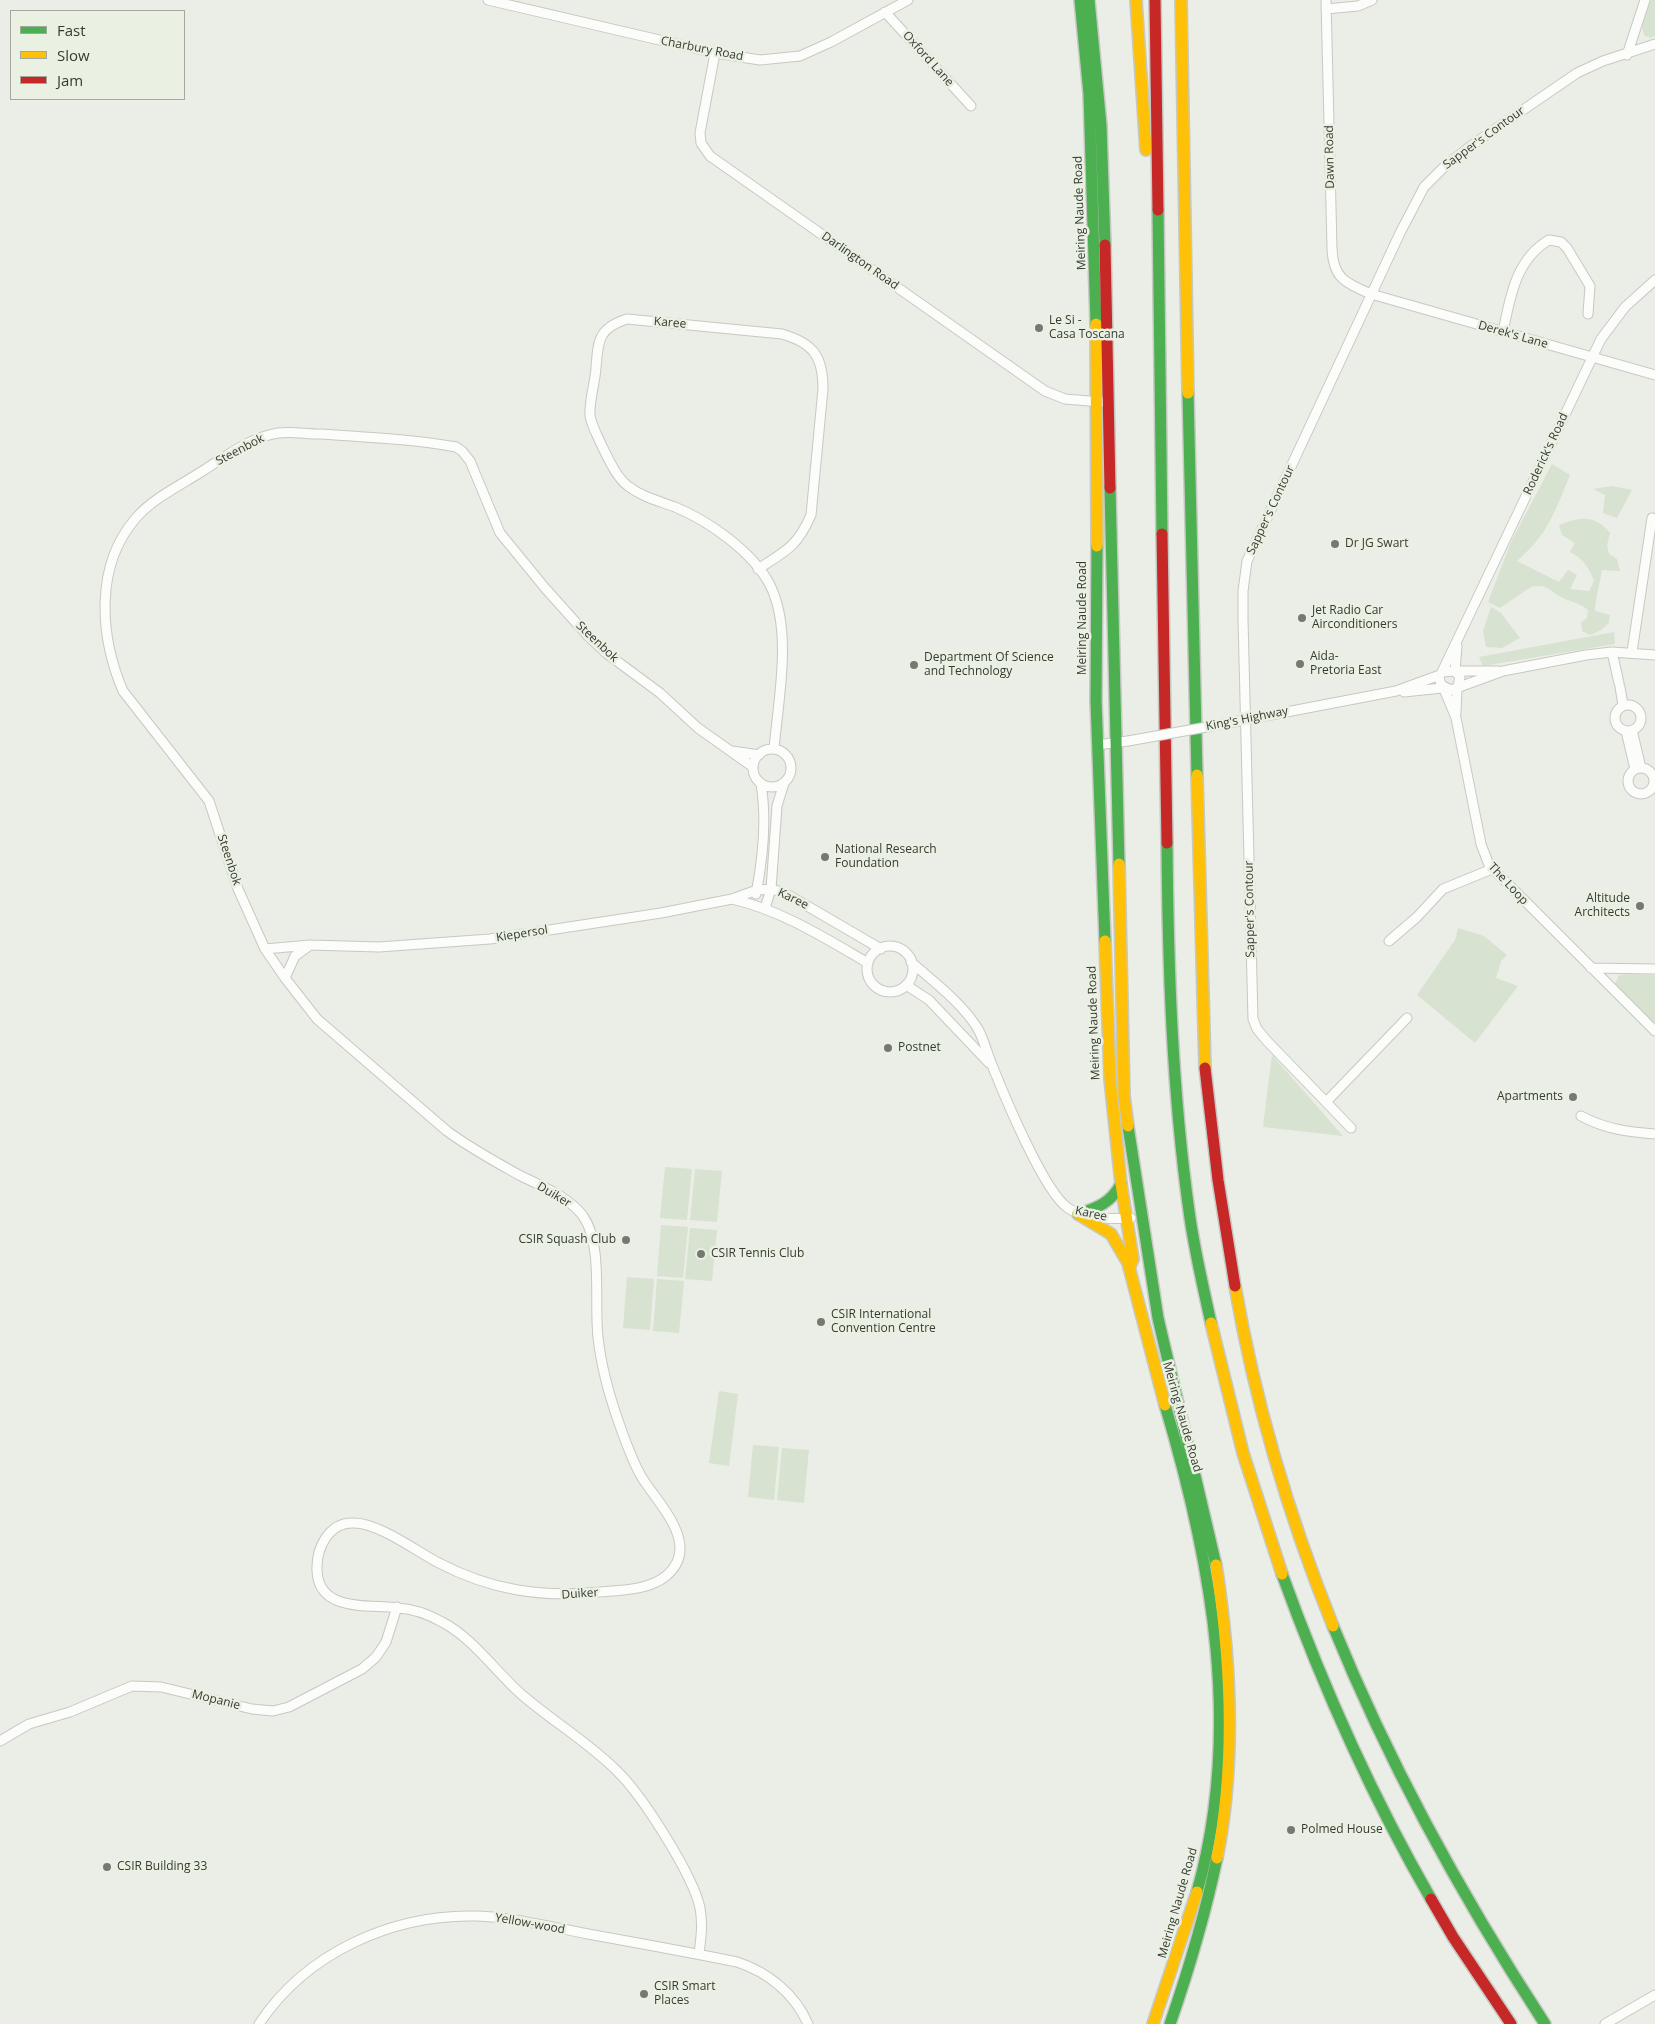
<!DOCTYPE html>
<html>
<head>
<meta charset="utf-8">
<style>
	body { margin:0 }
	#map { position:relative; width:1655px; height:2024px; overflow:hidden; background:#eaeee6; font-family:"Open Sans",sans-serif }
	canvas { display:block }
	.legend { position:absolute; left:10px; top:10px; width:175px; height:90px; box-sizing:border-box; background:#eaf1e3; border:1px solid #a2a89d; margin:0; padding:6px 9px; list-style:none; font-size:15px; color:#373a34 }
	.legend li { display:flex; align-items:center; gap:10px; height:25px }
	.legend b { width:25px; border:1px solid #a2a89d }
</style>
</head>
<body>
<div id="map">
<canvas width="1655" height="2024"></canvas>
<ul class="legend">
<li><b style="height:6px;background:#4caf50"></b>Fast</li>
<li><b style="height:6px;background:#ffc107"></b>Slow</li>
<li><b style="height:6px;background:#c62828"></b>Jam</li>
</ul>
</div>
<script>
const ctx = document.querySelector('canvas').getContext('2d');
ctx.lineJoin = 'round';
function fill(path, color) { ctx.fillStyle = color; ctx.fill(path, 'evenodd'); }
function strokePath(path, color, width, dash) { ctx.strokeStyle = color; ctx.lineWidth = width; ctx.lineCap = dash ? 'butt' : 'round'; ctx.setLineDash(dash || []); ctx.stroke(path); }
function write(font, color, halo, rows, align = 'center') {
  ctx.font = font + ' "Open Sans",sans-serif'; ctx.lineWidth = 5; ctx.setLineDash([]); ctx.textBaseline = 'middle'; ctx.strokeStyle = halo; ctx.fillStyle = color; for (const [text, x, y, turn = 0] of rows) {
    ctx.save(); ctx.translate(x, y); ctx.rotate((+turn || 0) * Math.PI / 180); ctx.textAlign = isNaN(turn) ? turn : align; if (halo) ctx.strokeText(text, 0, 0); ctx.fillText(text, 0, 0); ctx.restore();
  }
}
const green = new Path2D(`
	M1651 0H1655V36L1650 38 1644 35 1641 24Z
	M1552 464 1570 475C1554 513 1549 533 1517 561L1559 582 1568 570 1577 575 1570 589 1589 591 1594 581C1589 568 1583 558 1570 552L1575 543 1562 535 1559 525C1579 517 1595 514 1610 533L1607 545 1609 554 1617 559 1620 571 1602 570C1600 583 1595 598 1595 611L1610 615 1609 623 1601 630 1590 635 1582 631 1581 623 1587 618 1588 610C1580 603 1572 602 1563 598 1550 592 1548 583 1531 587L1500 608 1488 602 1511 542Z
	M1612 486 1632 490 1617 518 1603 513 1605 495 1593 489Z
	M1491 607 1501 613 1520 638 1502 648 1486 647 1483 631Z
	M1614 632 1615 644 1483 666 1479 657Z
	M1458 928 1484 936 1507 955 1501 961 1496 978 1518 986 1475 1043 1417 995 1455 940Z
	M1631 974 1655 975V1026L1615 984 1619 975Z
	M1272 1055 1343 1136 1263 1127Z
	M665 1167 692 1169 687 1220 660 1218Z
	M695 1169 722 1171 717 1222 690 1220Z
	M661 1225 688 1227 683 1278 657 1276Z
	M690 1228 717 1230 712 1281 685 1279Z
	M627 1277 654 1279 650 1330 623 1328Z
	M657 1279 684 1281 679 1333 653 1331Z
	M719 1391 738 1394 729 1466 709 1463Z
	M753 1445 779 1447 774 1500 748 1497Z
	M782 1448 809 1450 804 1503 777 1500Z`);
const street = new Path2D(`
	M488 0 715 53 760 60 800 56 831 42 908 0
	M1326 0 1332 248C1333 279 1346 283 1371 294L1655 375
	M1326 9 1358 6 1372 0
	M885 12 971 106
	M715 53 700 133 701 143 710 156 1045 391 1065 399 1102 402
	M1627 55 1645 0
	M1503 332C1510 297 1516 259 1549 240L1561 242 1567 248 1590 286 1588 314
	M758 569C786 551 797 547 811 515L823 389C823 356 813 343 782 334L627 319C598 328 598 341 596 368 595 383 589 401 590 416 592 426 597 435 601 444 608 458 616 477 628 486 642 497 659 501 675 507 709 521 753 552 770 585 793 631 778 700 774 749
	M1612 652 1619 683
	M1632 652 1652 518
	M1455 671 1457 646
	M1456 671H1498
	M1442 672 1601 339 1625 307 1655 280
	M1458 686 1460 677 1455 671 1442 672 1439 677 1441 685 1451 690 1503 671 1586 655 1612 652 1655 655
	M1620 687 1623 705
	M1444 689 1456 718 1481 844 1489 865 1655 1031
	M1404 692 1442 688
	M1615 718a13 13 0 1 1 26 0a13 13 0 1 1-26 0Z
	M1456 713 1457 688
	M1229 723 1396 691 1440 675
	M1632 730 1641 768
	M1626 731 1635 769
	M1097 745 1128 741
	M753 768a19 19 0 1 1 38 0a19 19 0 1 1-38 0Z
	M732 751 759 755
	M1628 781a13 13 0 1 1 26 0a13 13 0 1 1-26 0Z
	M756 894C763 858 767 820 761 784
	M732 899C781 910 825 938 868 963
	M765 908 771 889 777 806 784 783
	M1389 941 1417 917 1443 889 1492 869
	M867 969a23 23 0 1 1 46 0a23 23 0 1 1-46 0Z
	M265 949 310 945 379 947 490 939 661 913 732 899 757 890 771 889 785 893 881 949
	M911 962C934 982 962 1003 978 1029 984 1040 987 1053 992 1065 1004 1095 1044 1192 1068 1208 1085 1220 1112 1219 1131 1218
	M1591 968 1655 969
	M285 978 295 956 310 945
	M906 985 929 1000 989 1063
	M1327 1101 1407 1018
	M1581 1116C1605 1129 1628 1132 1655 1134
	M1351 1128 1267 1041 1257 1029 1253 1019 1243 619V591L1247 561 1400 233 1424 187 1444 167 1472 145 1577 73 1603 61 1655 44
	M0 1741 29 1724 70 1712 132 1686 161 1687 252 1709 273 1711 289 1707 362 1669 376 1657 386 1642 397 1607
	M699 1954C701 1938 703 1924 700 1908 693 1875 642 1795 617 1771 588 1742 552 1721 521 1694 495 1671 473 1638 442 1622 428 1614 414 1609 398 1608 370 1604 319 1613 317 1571 316 1549 328 1522 354 1523 378 1523 415 1550 437 1562 490 1590 541 1598 600 1592 622 1590 649 1590 666 1576 703 1545 657 1503 641 1476 632 1460 626 1443 620 1426 610 1398 601 1367 598 1337 594 1303 603 1244 583 1216 568 1196 541 1186 519 1175 494 1161 470 1148 447 1131L317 1019 285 978 265 949 238 889 209 801 123 691C100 637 94 566 136 518 152 499 179 486 201 472 223 458 251 437 278 433 291 431 306 434 320 434 364 437 412 439 456 447L462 451 470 461 500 533 545 588 588 636 606 653 660 693 698 728 753 767
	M259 2024C306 1953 392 1914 476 1916 514 1917 551 1927 588 1934 638 1943 688 1952 737 1962 768 1972 795 1994 808 2024
	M1605 2024 1655 1995`);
const fast = new Path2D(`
	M1080 0 1089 94 1096 324
	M1089 0 1101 125 1105 245
	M1158 210 1162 534
	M1188 393 1197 775
	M1110 488 1119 864
	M1097 546 1096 701 1105 941
	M1167 843C1168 966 1172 1090 1189 1211 1194 1249 1203 1286 1211 1323
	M1128 1126 1158 1318 1216 1565
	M1078 1214C1097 1208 1111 1203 1121 1184
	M1165 1405C1212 1563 1243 1730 1197 1892
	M1282 1574C1323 1687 1371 1795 1431 1899
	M1333 1626C1390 1766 1462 1897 1545 2024
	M1170 2024C1189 1969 1205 1915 1217 1858`);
const slow = new Path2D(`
	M1136 0 1146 150
	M1181 0 1188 393
	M1096 324 1097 546
	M1197 775 1205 1068
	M1119 864 1124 1096 1128 1126
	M1105 941 1110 1079 1121 1184 1133 1259 1130 1266
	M1078 1214 1111 1234 1128 1263 1165 1405
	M1235 1286C1255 1402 1289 1517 1333 1626
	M1211 1323 1243 1453 1282 1574
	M1216 1565C1231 1661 1236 1762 1217 1858
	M1153 2024 1197 1892`);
const jam = new Path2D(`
	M1155 0 1158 210
	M1105 245 1110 488
	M1162 534 1167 843
	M1205 1068 1218 1180 1235 1286
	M1431 1899 1453 1937 1511 2024`);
const streetBridge = new Path2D(`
	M1128 741 1229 723`);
const markers = [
	[1039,328,5,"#767972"],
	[1335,544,5,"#767972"],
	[1302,618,5,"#767972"],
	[1300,664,5,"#767972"],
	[914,665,5,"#767972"],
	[825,857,5,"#767972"],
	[1640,906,5,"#767972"],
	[888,1048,5,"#767972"],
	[1573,1097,5,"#767972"],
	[626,1240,5,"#767972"],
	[701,1254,5,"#767972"],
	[821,1322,5,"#767972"],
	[1291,1830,5,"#767972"],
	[107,1867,5,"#767972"],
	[644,1994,5,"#767972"]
];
const streetNames = [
	["Charbury Road",702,49,11],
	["Oxford Lane",928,59,48],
	["Sapper's Contour",1484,138,-36],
	["Dawn Road",1330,157,-91],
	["Meiring Naude Road",1080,213,-92],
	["Darlington Road",860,261,35],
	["Karee",670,323,5],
	["Derek's Lane",1513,335,16],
	["Steenbok",240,450,-28],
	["Roderick's Road",1546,454,-65],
	["Sapper's Contour",1271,510,-65],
	["Meiring Naude Road",1083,618,-90],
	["Steenbok",597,642,43],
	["King's Highway",1247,719,-11],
	["Steenbok",229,860,72],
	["The Loop",1508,884,47],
	["Karee",793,899,26],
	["Sapper's Contour",1250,909,-91],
	["Kiepersol",522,934,-9],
	["Meiring Naude Road",1094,1023,-92],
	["Duiker",554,1195,31],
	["Karee",1091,1214,12],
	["Meiring Naude Road",1182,1417,74],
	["Duiker",580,1594,-4],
	["Mopanie",216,1700,14],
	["Meiring Naude Road",1178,1903,-74],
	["Yellow-wood",530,1924,10]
];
const poiNames = [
	["Le Si -",1049,321],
	["Casa Toscana",1049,335],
	["Dr JG Swart",1345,544],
	["Jet Radio Car",1312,611],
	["Airconditioners",1312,625],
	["Aida-",1310,657],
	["Pretoria East",1310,671],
	["Department Of Science",924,658],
	["and Technology",924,672],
	["National Research",835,850],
	["Foundation",835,864],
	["Altitude",1630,899,"right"],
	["Architects",1630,913,"right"],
	["Postnet",898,1048],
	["Apartments",1563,1097,"right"],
	["CSIR Squash Club",616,1240,"right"],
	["CSIR Tennis Club",711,1254],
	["CSIR International",831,1315],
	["Convention Centre",831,1329],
	["Polmed House",1301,1830],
	["CSIR Building 33",117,1867],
	["CSIR Smart",654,1987],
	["Places",654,2001]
];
fill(green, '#d8e2d0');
strokePath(street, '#c6c9c3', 11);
strokePath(fast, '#c6c9c3', 14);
strokePath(slow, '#c6c9c3', 14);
strokePath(jam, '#c6c9c3', 14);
strokePath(street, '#fcfcfb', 9);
strokePath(fast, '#4caf50', 11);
strokePath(slow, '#ffc107', 11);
strokePath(jam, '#c62828', 11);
strokePath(streetBridge, '#c6c9c3', 11, []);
strokePath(streetBridge, '#fcfcfb', 9);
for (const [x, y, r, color] of markers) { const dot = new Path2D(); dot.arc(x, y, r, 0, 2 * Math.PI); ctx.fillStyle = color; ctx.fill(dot); strokePath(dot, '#eaf1e3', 2); }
write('12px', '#373a34', '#eaf1e3', streetNames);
write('12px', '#373a34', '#eaf1e3', poiNames, 'left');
</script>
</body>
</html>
